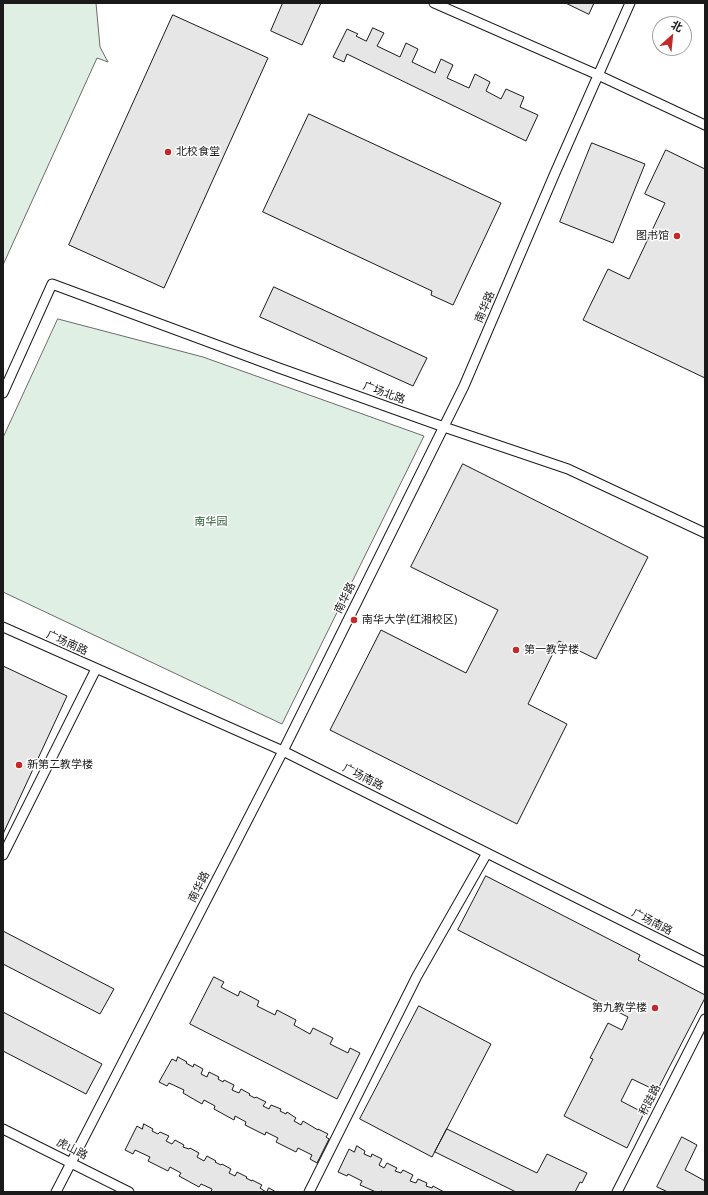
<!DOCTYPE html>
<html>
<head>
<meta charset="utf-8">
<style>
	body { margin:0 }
	#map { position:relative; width:708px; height:1195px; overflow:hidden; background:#fff; font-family:Inter,"Noto Sans SC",sans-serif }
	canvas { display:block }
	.frame { position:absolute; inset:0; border:4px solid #1a1a1a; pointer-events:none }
	.north { position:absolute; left:652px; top:16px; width:40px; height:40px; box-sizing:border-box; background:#fff; border:1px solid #a3a3a3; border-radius:50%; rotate:27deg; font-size:11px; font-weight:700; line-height:16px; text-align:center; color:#1a1a1a }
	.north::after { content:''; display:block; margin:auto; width:14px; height:18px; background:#c62828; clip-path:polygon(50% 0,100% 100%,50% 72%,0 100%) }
</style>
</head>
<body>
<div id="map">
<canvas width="708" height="1195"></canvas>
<div class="frame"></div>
<div class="north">北</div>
</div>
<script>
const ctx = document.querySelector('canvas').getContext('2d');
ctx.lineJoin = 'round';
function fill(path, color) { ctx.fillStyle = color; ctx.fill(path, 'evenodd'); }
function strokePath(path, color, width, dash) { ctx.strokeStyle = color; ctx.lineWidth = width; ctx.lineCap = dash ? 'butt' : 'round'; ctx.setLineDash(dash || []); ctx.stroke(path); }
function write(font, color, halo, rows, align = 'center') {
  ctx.font = font + ' Inter,"Noto Sans SC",sans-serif'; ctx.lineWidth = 3; ctx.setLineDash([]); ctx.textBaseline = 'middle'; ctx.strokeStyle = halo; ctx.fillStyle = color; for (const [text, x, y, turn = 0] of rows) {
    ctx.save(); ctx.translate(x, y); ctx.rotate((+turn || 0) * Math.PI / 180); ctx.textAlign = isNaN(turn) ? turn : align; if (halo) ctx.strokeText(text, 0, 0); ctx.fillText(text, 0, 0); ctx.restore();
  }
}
const green = new Path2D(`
	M3 3H96L100 47 108 62 97 58 3 265Z
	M58 319 203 357 424 436 282 724 3 592V438Z`);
const building = new Path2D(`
	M283 3H321L302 45 271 31Z
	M566 3H594L589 14Z
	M173 15 268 58 164 288 69 245Z
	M373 28 384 33 377 46 400 57 406 43 418 49 412 62 435 73 441 59 453 65 447 78 469 88 475 74 490 82 486 91 501 99 506 89 524 97 520 107 538 115 526 141 347 54 344 62 333 57 347 29 358 34 356 36 366 41Z
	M309 114 501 203 453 305 431 295 432 291 263 212Z
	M592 143 645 164 613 243 560 222Z
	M666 150 705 169V378L583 320 608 269 629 279 665 203 645 194Z
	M274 287 427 358 413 386 260 317Z
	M463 464 648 557 596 659 559 641 528 704 567 724 517 824 330 730 381 630 466 673 498 610 411 567Z
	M3 666 67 696 3 834Z
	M486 876 640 955 638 960 705 995V998L657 1091 632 1079 621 1101 644 1113 627 1148 564 1116 593 1059 590 1058 608 1023 622 1030 628 1017 458 930Z
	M3 931 114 989 100 1014 3 964Z
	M214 977 224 982 221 987 238 996 240 991 259 1001 257 1006 275 1015 277 1010 296 1020 294 1025 310 1034 313 1028 333 1038 330 1044 348 1053 350 1048 360 1053 337 1099 190 1024Z
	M419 1006 491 1044 432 1157 360 1119Z
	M3 1012 102 1064 86 1094 3 1051Z
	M178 1057 187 1062 186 1063 193 1067 194 1064 203 1069 201 1074 207 1077 209 1072 219 1077 218 1079 223 1082 224 1080 234 1085 232 1090 239 1093 241 1089 250 1094 249 1095 255 1098 256 1097 266 1102 263 1106 269 1109 271 1105 281 1109 280 1111 286 1114 287 1112 296 1118 294 1121 301 1125 303 1121 318 1130V1129L328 1134 326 1137 329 1139 317 1163 310 1159 312 1155 298 1148 296 1152 276 1142 278 1138 266 1132 265 1135 245 1125 246 1122 235 1116 234 1120 214 1109 215 1106 204 1100 202 1104 183 1093 184 1090 169 1083 167 1086 159 1082 172 1059 176 1061Z
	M144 1124 153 1129 152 1131 158 1134 160 1132 169 1136 166 1141 172 1144 175 1140 184 1145 183 1147 189 1149 190 1148 199 1153 197 1157 204 1161 207 1156 216 1161 215 1162 221 1165 222 1164 231 1169 229 1173 235 1176 237 1172 247 1177 246 1178 252 1181V1180L262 1185 260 1188 266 1192H211L212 1189 201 1184 199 1187 179 1176 181 1173 170 1167 168 1171 148 1161 150 1157 135 1150 133 1154 125 1150 137 1126 142 1129Z
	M447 1129 537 1173 547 1154 587 1173 582 1183 580 1182 575 1192H516L435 1152Z
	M682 1137 697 1145 685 1170 705 1181V1192H668L657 1187Z
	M357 1146 365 1151 364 1154 371 1157 372 1154 382 1159 379 1165 384 1168 387 1163 397 1168 395 1171 401 1173 403 1170 413 1175 410 1181 416 1183 418 1179 427 1183 426 1186 432 1188 433 1186 444 1192H384L381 1191V1192H376L360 1185 362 1181 348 1174 347 1176 338 1172 349 1149 354 1152Z
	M269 1188 276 1192H267Z`);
const service = new Path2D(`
	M434 3 598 75 705 125
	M3 393 52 284 279 368 444 427 568 469 705 533
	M3 627 283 751 705 962
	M3 855 96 669
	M3 1129 129 1192
	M56 1192 283 751 464 386 555 173 630 3
	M309 1192 417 976 487 853
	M617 1192 705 1019`);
const markers = [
	[168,152,4,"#c62828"],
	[677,236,4,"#c62828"],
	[354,620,4,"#c62828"],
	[516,650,4,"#c62828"],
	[19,765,4,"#c62828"],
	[655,1008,4,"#c62828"]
];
const poiNames = [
	["北校食堂",176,152],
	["图书馆",669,236,"right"],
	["南华大学(红湘校区)",362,620],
	["第一教学楼",524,650],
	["新第二教学楼",27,765],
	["第九教学楼",647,1008,"right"]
];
const streetNames = [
	["南华路",485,307,-67],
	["广场北路",384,393,20],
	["南华路",345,598,-64],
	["广场南路",67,643,24],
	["广场南路",363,777,27],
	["南华路",199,887,-63],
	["广场南路",652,922,27],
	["积跬路",650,1100,-63],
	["虎山路",72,1149,27]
];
const parkNames = [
	["南华园",211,522]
];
fill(green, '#e0efe3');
strokePath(green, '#6a6a6a', 1);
fill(building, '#e6e6e6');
strokePath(building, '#1a1a1a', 1);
strokePath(service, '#1a1a1a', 11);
strokePath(service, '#fff', 9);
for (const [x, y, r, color] of markers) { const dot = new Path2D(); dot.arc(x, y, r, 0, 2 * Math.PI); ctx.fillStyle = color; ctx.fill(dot); strokePath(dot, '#fff', 1.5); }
write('11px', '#1a1a1a', '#fff', poiNames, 'left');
write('11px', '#1a1a1a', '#fff', streetNames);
write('11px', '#2b5a34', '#fff', parkNames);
</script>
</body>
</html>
